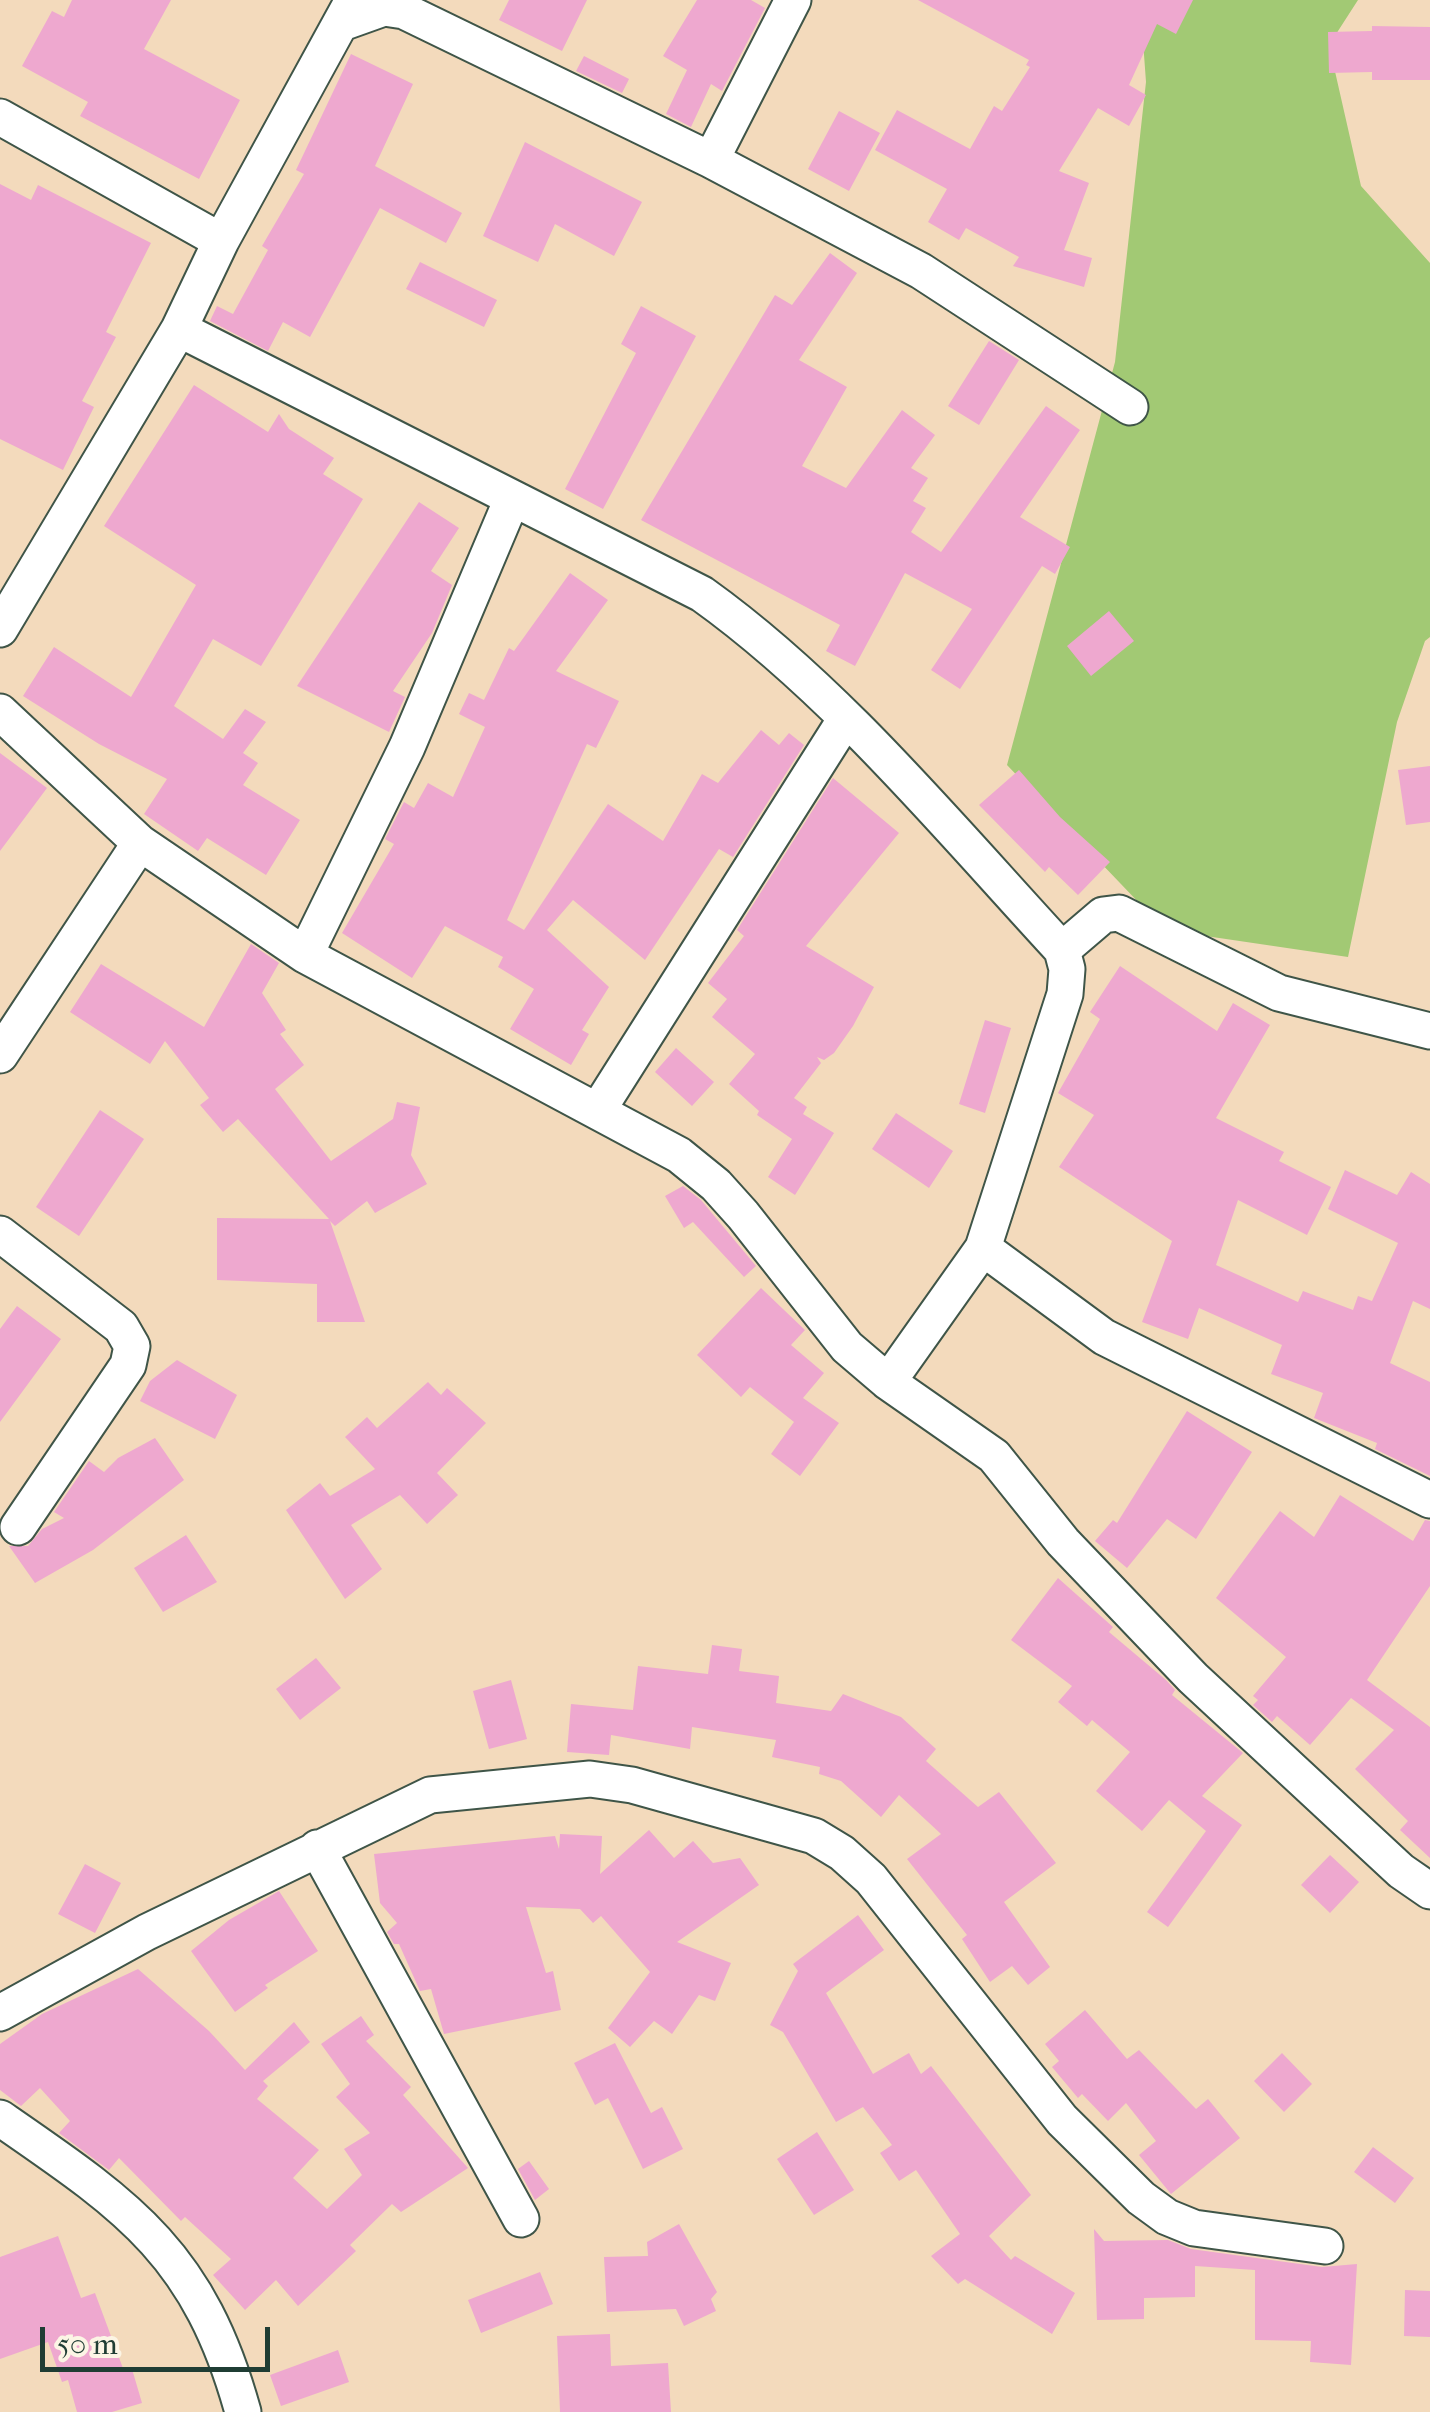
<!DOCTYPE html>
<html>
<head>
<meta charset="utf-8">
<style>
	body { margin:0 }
	#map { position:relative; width:1430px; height:2412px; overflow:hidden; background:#f3dabc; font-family:"IM FELL French Canon",serif }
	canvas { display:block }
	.scale { position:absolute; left:40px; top:2327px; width:230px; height:45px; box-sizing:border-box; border:5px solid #1f3d34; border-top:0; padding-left:12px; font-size:30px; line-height:35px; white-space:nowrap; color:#1f3d34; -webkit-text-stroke:8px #fcf5e5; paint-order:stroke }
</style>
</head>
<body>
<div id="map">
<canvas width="1430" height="2412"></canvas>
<div class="scale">50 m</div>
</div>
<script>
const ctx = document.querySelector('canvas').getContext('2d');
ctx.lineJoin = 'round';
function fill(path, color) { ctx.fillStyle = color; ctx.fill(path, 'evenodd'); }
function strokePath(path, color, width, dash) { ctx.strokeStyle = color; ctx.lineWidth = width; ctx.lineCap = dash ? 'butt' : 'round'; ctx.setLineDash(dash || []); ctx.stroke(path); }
const green = new Path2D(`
	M1140 0H1358L1329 45 1361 186 1430 263V637L1425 641 1397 722 1348 957 1165 930 1007 765 1115 362 1146 82Z`);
const building = new Path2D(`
	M72 0H171L144 49 240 100 199 179 80 116 88 102 22 66 52 11 64 17Z
	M509 0H587L562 51 499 20Z
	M697 0H751L765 8 722 91 711 84 691 127 666 114 687 70 663 56Z
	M918 0H1193L1176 34 1157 24 1129 85 1146 95 1129 126 1098 108 1059 171 1089 183 1064 250 1092 258 1084 287 1013 266 1019 257 966 228 959 240 928 222 947 189 875 150 897 110 970 149 994 106 1002 111 1030 67 1026 65 1029 60Z
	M1372 26 1430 27V80H1372V72L1329 73 1328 32 1372 31Z
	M351 54 413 84 375 166 462 213 446 243 380 208 310 337 283 322 268 351 210 321 217 306 233 314 268 250 262 246 304 174 296 170Z
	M584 56 629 79 622 93 576 71Z
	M839 111 880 133 849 191 808 169Z
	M525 142 642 202 614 256 555 224 538 262 483 236Z
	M0 184 31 200 38 185 151 243 106 332 116 337 82 401 94 407 63 470 0 439Z
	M830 253 857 273 799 360 847 387 802 466 846 488 902 410 935 435 911 468 928 478 913 501 926 508 911 532 941 552 1046 406 1080 430 1020 517 1070 547 1055 574 1042 566 960 689 931 670 972 609 905 573 855 666 826 651 840 625 641 520 775 295 792 305Z
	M420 262 497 300 484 327 406 289Z
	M641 306 696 336 603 509 565 489 636 353 621 344Z
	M989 341 1019 360 979 425 948 406Z
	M194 385 268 432 279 414 289 429 334 458 323 474 363 499 261 666 213 639 174 706 223 739 245 709 266 722 243 753 258 763 243 785 300 820 266 875 207 838 198 851 144 814 167 779 99 744 23 696 54 647 131 697 196 585 104 526Z
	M419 502 459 528 431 571 452 585 432 633 393 691 405 697 389 732 297 686Z
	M570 573 608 600 556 671 619 701 596 748 587 744 507 920 524 930 608 804 663 841 702 774 718 783 761 730 779 745 789 733 804 745 733 857 719 849 645 960 573 900 547 930 609 987 582 1030 589 1034 571 1065 510 1029 534 989 498 967 503 957 445 926 412 978 342 933 394 844 385 839 404 802 414 808 428 783 453 797 485 727 459 714 469 693 484 700 509 648 514 651Z
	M1109 611 1134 641 1091 676 1067 646Z
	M0 753 47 788 0 851Z
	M1430 766V822L1406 825 1398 770Z
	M1019 770 1060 817 1110 862 1078 895 1049 867 1045 872 979 805Z
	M833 778 899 833 806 946 874 987 853 1026 834 1053 824 1060 817 1057 821 1063 794 1098 807 1107 803 1114 834 1133 795 1195 768 1177 792 1139 757 1115 759 1111 729 1084 755 1054 712 1017 727 999 708 983 744 936 737 930Z
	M251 944 279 963 262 993 286 1030 280 1034 304 1065 275 1089 331 1161 393 1119 397 1102 420 1107 411 1155 427 1184 375 1213 367 1201 335 1226 330 1221 365 1322H317V1284L217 1280V1218L329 1219 238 1119 223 1132 200 1105 209 1098 165 1041 150 1064 70 1012 101 964 204 1027Z
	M1120 966 1217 1031 1233 1003 1270 1025 1216 1118 1284 1152 1279 1161 1331 1187 1307 1235 1238 1200 1216 1265 1298 1302 1303 1291 1353 1310 1358 1296 1372 1301 1398 1243 1328 1209 1345 1170 1397 1195 1411 1172 1430 1184V1309L1413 1301 1390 1363 1430 1382V1476L1375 1449 1377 1443 1314 1418 1323 1393 1271 1374 1282 1345 1199 1308 1188 1339 1142 1322 1172 1241 1059 1167 1094 1115 1058 1093 1100 1019 1090 1012Z
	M985 1020 1011 1028 985 1113 959 1104Z
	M676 1048 714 1082 692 1106 655 1072Z
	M100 1110 144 1139 79 1236 36 1207Z
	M896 1113 953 1151 929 1188 872 1149Z
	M683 1186 701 1200 756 1266 744 1277 693 1222 684 1228 665 1196Z
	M761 1288 805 1330 791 1345 824 1373 803 1398 839 1423 800 1476 771 1454 794 1422 750 1387 741 1397 697 1355Z
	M17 1306 61 1339 0 1422V1329Z
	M177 1360 237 1395 215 1439 140 1401 150 1381Z
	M428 1382 441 1395 447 1388 486 1423 437 1473 458 1495 427 1524 400 1495 351 1525 382 1569 345 1599 286 1510 320 1483 330 1496 375 1469 345 1437 367 1417 377 1428Z
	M1187 1411 1252 1452 1196 1539 1167 1519 1127 1568 1095 1541 1113 1520 1117 1523Z
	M155 1438 184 1480 93 1550 35 1583 9 1546H28L42 1529 64 1518 54 1512 89 1461 104 1472 118 1458Z
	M1340 1495 1413 1541 1425 1520 1430 1521V1586L1367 1680 1430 1727V1858L1400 1830 1408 1821 1355 1769 1394 1730 1351 1698 1310 1745 1277 1716 1272 1722 1253 1705 1258 1700 1253 1696 1286 1657 1216 1598 1280 1511 1314 1537Z
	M186 1535 217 1582 163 1612 134 1568Z
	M1058 1578 1113 1627 1109 1632 1166 1680 1175 1690 1172 1695 1243 1753 1202 1796 1242 1825 1168 1927 1147 1912 1206 1831 1169 1800 1142 1831 1096 1791 1130 1752 1092 1720 1087 1726 1058 1702 1072 1686 1011 1640Z
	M712 1645 742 1649 739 1671 779 1676 776 1703 831 1711 843 1694 901 1717 936 1749 926 1761 978 1807 999 1792 1056 1863 1004 1902 1050 1967 1028 1985 1012 1966 990 1982 962 1939 967 1935 907 1859 941 1834 899 1795 881 1817 841 1781 819 1774 820 1767 772 1757 776 1740 692 1727 690 1749 611 1735 609 1755 567 1752 571 1704 633 1710 638 1666 708 1674Z
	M316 1658 341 1688 300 1720 276 1689Z
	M511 1680 527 1739 489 1749 473 1691Z
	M649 1830 674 1858 693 1841 713 1863 740 1858 759 1885 677 1942 731 1963 715 2001 699 1995 672 2034 654 2021 630 2047 608 2028 650 1972 601 1916 593 1923 580 1909 526 1907 546 1973 553 1971 561 2010 444 2034 431 1989 420 1991 399 1944H394L387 1932 397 1923 380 1903 374 1854 555 1836 559 1849 560 1834 602 1836 600 1874Z
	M1330 1855 1359 1882 1330 1913 1301 1885Z
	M85 1864 121 1883 95 1933 58 1914Z
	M279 1891 318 1951 265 1985 268 1988 235 2012 191 1951 229 1920Z
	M858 1915 884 1950 826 1993 873 2074 909 2053 921 2074 931 2066 1031 2195 989 2236 1011 2260 1015 2256 1075 2293 1052 2334 965 2279 958 2284 931 2256 960 2234 916 2170 899 2181 880 2153 892 2145 863 2107 836 2122 783 2032 770 2025 798 1971 793 1964Z
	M138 1969 209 2031 245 2070 294 2022 310 2042 263 2081 268 2086 257 2099 319 2150 293 2178 327 2209 362 2175 344 2149 370 2133 336 2097 350 2084 321 2044 361 2016 374 2035 366 2041 411 2087 403 2095 468 2168 401 2212 392 2204 350 2245 356 2251 298 2306 276 2280 245 2310 213 2275 231 2259 185 2217 181 2221 119 2158 109 2170 59 2133 70 2121 40 2088 21 2106 0 2090V2044L42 2014Z
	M1085 2010 1127 2059 1139 2050 1196 2109 1208 2099 1240 2138 1171 2194 1139 2155 1156 2141 1126 2103 1108 2121 1082 2094 1078 2098 1052 2067 1059 2061 1045 2044Z
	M615 2043 651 2113 662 2107 683 2149 643 2169 608 2098 595 2105 574 2063Z
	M1282 2053 1312 2084 1284 2112 1254 2081Z
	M817 2132 854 2190 814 2215 777 2159Z
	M1373 2147 1414 2178 1395 2203 1354 2172Z
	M529 2161 549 2189 535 2200 518 2169Z
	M679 2224 717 2292 711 2299 716 2311 684 2326 676 2309 607 2312 604 2257 648 2256 647 2242Z
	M1094 2229 1104 2241 1168 2240 1191 2249 1322 2267 1357 2264 1351 2365 1310 2362 1311 2341 1255 2340V2270L1195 2266V2297L1144 2298V2319L1097 2320Z
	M58 2236 81 2298 95 2293 124 2371 132 2369 142 2403 112 2412H77L68 2380 62 2382 48 2342 0 2359V2257Z
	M540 2272 553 2304 481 2333 468 2300Z
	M1405 2290 1430 2291V2337L1404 2336Z
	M610 2334 611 2366 668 2363 671 2412H560L557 2336Z
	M338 2350 349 2382 281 2406 270 2375Z`);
const minor = new Path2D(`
	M342 23 384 8 404 11 711 160 921 271 1130 407
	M0 117 221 241
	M711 160 793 0
	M179 329 702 594C835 689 951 830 1062 950L1067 969 1065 994 983 1248 888 1382
	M0 629 179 329 221 241 352 2
	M0 712 140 843 305 955 679 1155 716 1185 743 1215 847 1347 888 1382 994 1456 1063 1542 1193 1678 1401 1871 1430 1891
	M1062 950 1103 915 1119 913 1279 993 1430 1031
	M305 955 407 747 512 499
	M0 1055 140 843
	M598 1110 845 720
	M0 1234 121 1327 132 1346 128 1365 18 1527
	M983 1248 1104 1337 1430 1500
	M317 1848 521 2219
	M0 2013 147 1932 430 1795 590 1779 632 1785 814 1836 842 1853 871 1879 1062 2120 1141 2198 1167 2217 1194 2228 1325 2246
	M0 2118C129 2207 199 2253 243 2412`);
fill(green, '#a2c974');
fill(building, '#eea8cf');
strokePath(minor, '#3f5548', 39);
strokePath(minor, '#fff', 35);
</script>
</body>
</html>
